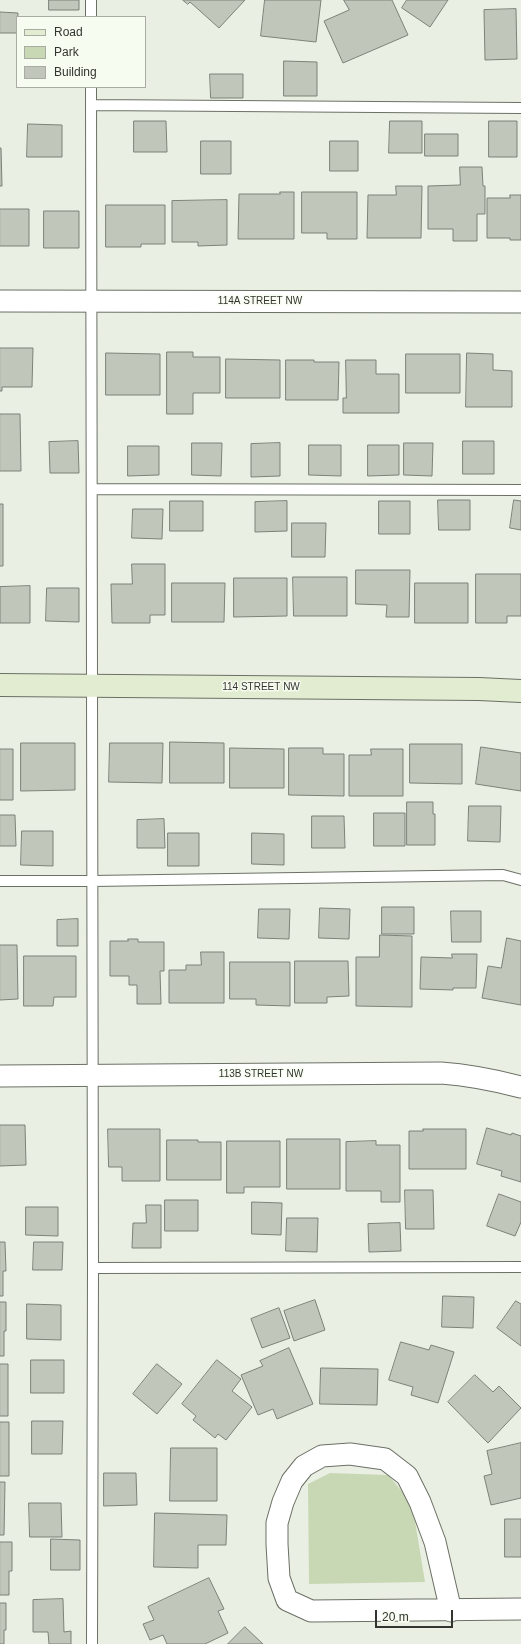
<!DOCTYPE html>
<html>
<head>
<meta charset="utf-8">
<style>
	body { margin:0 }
	#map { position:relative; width:521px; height:1644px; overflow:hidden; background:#eaefe3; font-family:Helvetica,sans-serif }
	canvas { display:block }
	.legend { position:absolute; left:16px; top:16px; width:130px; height:72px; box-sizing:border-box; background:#f7fcf1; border:1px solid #a8aca3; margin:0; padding:5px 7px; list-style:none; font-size:12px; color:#32342f }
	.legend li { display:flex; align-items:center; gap:8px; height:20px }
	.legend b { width:20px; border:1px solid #a8aca3 }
	.scale { position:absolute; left:375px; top:1610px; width:78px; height:18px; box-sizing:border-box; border:2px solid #32342f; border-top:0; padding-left:5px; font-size:12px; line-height:14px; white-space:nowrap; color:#32342f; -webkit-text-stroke:3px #f7fcf1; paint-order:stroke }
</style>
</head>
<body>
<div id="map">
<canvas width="521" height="1644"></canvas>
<ul class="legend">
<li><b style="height:5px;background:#e1ecd0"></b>Road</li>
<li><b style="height:11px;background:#c8d8b4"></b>Park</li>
<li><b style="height:11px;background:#c1c6bb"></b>Building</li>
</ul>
<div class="scale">20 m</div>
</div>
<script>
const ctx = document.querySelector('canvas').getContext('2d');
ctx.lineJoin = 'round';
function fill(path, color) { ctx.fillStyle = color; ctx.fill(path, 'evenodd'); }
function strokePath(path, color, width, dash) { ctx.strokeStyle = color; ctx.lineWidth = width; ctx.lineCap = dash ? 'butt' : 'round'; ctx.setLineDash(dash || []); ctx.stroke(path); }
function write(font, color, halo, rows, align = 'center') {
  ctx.font = font + ' Helvetica,sans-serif'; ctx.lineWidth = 3; ctx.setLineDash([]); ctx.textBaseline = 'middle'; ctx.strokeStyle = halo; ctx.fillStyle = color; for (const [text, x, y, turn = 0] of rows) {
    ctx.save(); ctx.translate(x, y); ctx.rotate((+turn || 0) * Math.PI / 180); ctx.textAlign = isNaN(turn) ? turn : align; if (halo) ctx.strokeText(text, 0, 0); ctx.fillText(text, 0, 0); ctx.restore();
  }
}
const green = new Path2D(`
	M330 1473 388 1475 412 1503 425 1582 309 1584 308 1484Z`);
const building = new Path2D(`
	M49 0H79V10H49Z
	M183 0H245L219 28 190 2 188 4Z
	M265 0H321L316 42 261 36Z
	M344 0H392L408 35 343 63 324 21 349 10Z
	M407 0H448L430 27 402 8Z
	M516 9 517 59 485 60 484 10Z
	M0 12 18 13 17 33H0Z
	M284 61 317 62V96H284Z
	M210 74H243V98H211Z
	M134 121H166L167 152H134Z
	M390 121H422V153H389Z
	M489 121H517V157H489Z
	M28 124 62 125V157H27Z
	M425 134H458V156H425Z
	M201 141H231V174H201Z
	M330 141H358V171H330Z
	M0 148H1L2 186H0Z
	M460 167H482L483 186H485V214H477V241H453V229H428V186L460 185Z
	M396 186H422L421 238H367L368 195H396Z
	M280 192H294V239H238L239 194H280Z
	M302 192H357V239H327V233H302Z
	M510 195H521V240H510V238H487V198H510Z
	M227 200V245L198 246V242H172V201Z
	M106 205H165V244H141V247H106Z
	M0 209H29V246H0Z
	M44 211H79V248H44Z
	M0 348H33L32 387H2V391H0Z
	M167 352H193V357H220V393H193V414H167Z
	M106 353 160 354V395H106Z
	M467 353 493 354V370L512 371V407H466Z
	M406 354H460V393H406Z
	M226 359 280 360V398H226Z
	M286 360H314V362H339L338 400H286Z
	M346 360H376V374H399V413H343V398H346Z
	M0 414H20L21 471H0Z
	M78 441 79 473H50L49 442Z
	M463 441H494V474H463Z
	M192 443H222L221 476 192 475Z
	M280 443V476L251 477V444Z
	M404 443H433L432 476 404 475Z
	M309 445H341V476L309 475Z
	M368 445H399V475L368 476Z
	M128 446H159V475L128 476Z
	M438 500H470V530H439Z
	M514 500 521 501V530L510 528Z
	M170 501H203V531H170Z
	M287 501V531L255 532V502Z
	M379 501H410V534H379Z
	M0 504H3V566H0Z
	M133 509H163L162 539 132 538Z
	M292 523H326L325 557H292Z
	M132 564H165V615H150V623H112L111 584H132Z
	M356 570H410L409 617H386L387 605 356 604Z
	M476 574H521V616H507V623H476Z
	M293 577H347V616H294Z
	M234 578H287V616L234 617Z
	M172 583H225L224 622H172Z
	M415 583H468V623H415Z
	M30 586V623H0V587Z
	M47 588H79V622L46 621Z
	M170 742 224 743V783H170Z
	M21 743H75V790L21 791Z
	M110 743H163L162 783 109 782Z
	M410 744H462V784L410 783Z
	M481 747 521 753V791L476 784Z
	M230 748 284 749V788H230Z
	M289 748H323V754H344V796L289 795Z
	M0 749H13V800H0Z
	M371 749H403V796H349V755H371Z
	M407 802H433V814H435V845H407Z
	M469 806H501L500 842 468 841Z
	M374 813H405V846H374Z
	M0 815H15L16 846H0Z
	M312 816H344L345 848H312Z
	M164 819 165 848H137V820Z
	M22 831H53V866L21 865Z
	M168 833H199V866H168Z
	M252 833 284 834V865L252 864Z
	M382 907H414V934H382Z
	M320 908 350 909 349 939 319 938Z
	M259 909H290L289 939 258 938Z
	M451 911H481V942H452Z
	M78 919V946H57V920Z
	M380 935 412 936V1007L356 1006V957H379Z
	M507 938 521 941V1005L482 998 488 966 501 968Z
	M128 939H138V942H164V971H160L161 1004H137V985H129V976H110V941H128Z
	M0 945H17L18 999 0 1000Z
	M201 952H224V1003H169V970H186V965H201Z
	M452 954H477L476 988H453V990L420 989 421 957 452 958Z
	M24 956H76V997H54L53 1006H24Z
	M295 961H348L349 996 327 997V1003H295Z
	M230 962H290V1006L256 1005V999H230Z
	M0 1125H25L26 1165 0 1166Z
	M487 1128 511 1135 512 1133 521 1136V1182L501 1176 502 1171 477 1164Z
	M108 1129H160V1181H122V1167H109Z
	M423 1129H466V1169H409V1131H423Z
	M287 1139H340V1189H287Z
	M167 1140H198V1142H221V1180H167Z
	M227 1141H280V1187H244V1193H227Z
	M376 1141V1145H400V1202H381V1191H346V1142Z
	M405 1190H433L434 1229H406Z
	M499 1194 521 1202V1222L515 1236 487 1226Z
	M165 1200H198V1231H165Z
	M252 1202 282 1203 281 1235 252 1234Z
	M146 1205H161V1248H132L133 1223H146Z
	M26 1207H58V1236L26 1235Z
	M287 1218H318L317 1252 286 1251Z
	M400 1223 401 1251 369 1252 368 1224Z
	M0 1242H5L6 1271H3V1296H0Z
	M34 1242H63L62 1270H33Z
	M443 1296 474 1297 473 1328 442 1327Z
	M315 1300 325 1330 294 1341 284 1311Z
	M516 1301 521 1304V1346L497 1328Z
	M0 1302H6V1331H4V1356H0Z
	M27 1304 61 1305V1340L27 1339Z
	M279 1308 290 1338 262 1348 251 1319Z
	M401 1342 429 1350 431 1345 454 1352 438 1403 411 1395 413 1387 389 1380Z
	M289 1348 313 1404 277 1419 273 1409 258 1415 241 1375 263 1366 260 1361Z
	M31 1360H64V1393H31Z
	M217 1360 241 1379 232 1391 252 1407 226 1440 218 1434 215 1438 193 1420 196 1416 182 1404Z
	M0 1364H8V1416H0Z
	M157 1364 182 1384 157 1414 133 1394Z
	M321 1368 378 1369 377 1405 320 1404Z
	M475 1375 493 1392 499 1386 521 1408 488 1443 448 1402Z
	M32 1421H63L62 1454H32Z
	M0 1422H9V1476H0Z
	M521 1443V1498L491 1505 484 1476 492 1474 487 1451Z
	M171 1448H217V1501H170Z
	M104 1473H136L137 1505 104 1506Z
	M0 1482H5L4 1535H0Z
	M29 1503H61L62 1537H30Z
	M155 1513 227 1515 226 1545H198V1568L154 1567Z
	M505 1519H521V1557H505Z
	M51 1539 80 1540V1570H51Z
	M0 1542H12V1571H9V1595H0Z
	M209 1578 224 1609 218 1611 228 1633 205 1644H167L163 1635 150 1640 143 1624 154 1620 148 1607Z
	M63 1599 64 1632 71 1631V1644H49L48 1632H33V1600Z
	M0 1603H6V1630H4V1644H0Z
	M245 1627 263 1644H228Z`);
const lane = new Path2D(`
	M91 0V17
	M91 87 93 1268
	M91 105 521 108
	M92 489 521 490
	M0 881H92L503 875 521 880
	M92 1644 93 1268 521 1267`);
const street = new Path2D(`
	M0 301 521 302
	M0 1076 441 1073C469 1075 494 1080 521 1087
	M451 1611 435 1542 420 1502 407 1476 385 1459 350 1454 322 1456 304 1466 292 1481 283 1502 277 1523V1544L279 1578 287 1600 311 1611 521 1609`);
const secondary = new Path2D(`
	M0 685 479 689 521 691`);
const streetNames = [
	["114A STREET NW",260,301],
	["114 STREET NW",261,687],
	["113B STREET NW",261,1074]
];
fill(green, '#c8d8b4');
fill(building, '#c1c6bb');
strokePath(building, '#7d8278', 1);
strokePath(lane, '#6b7065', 12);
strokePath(street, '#6b7065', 23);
strokePath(secondary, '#6b7065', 24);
strokePath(lane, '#fff', 10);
strokePath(street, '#fff', 21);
strokePath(secondary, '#e1ecd0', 22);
write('10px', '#32342f', '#f7fcf1', streetNames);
</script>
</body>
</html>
